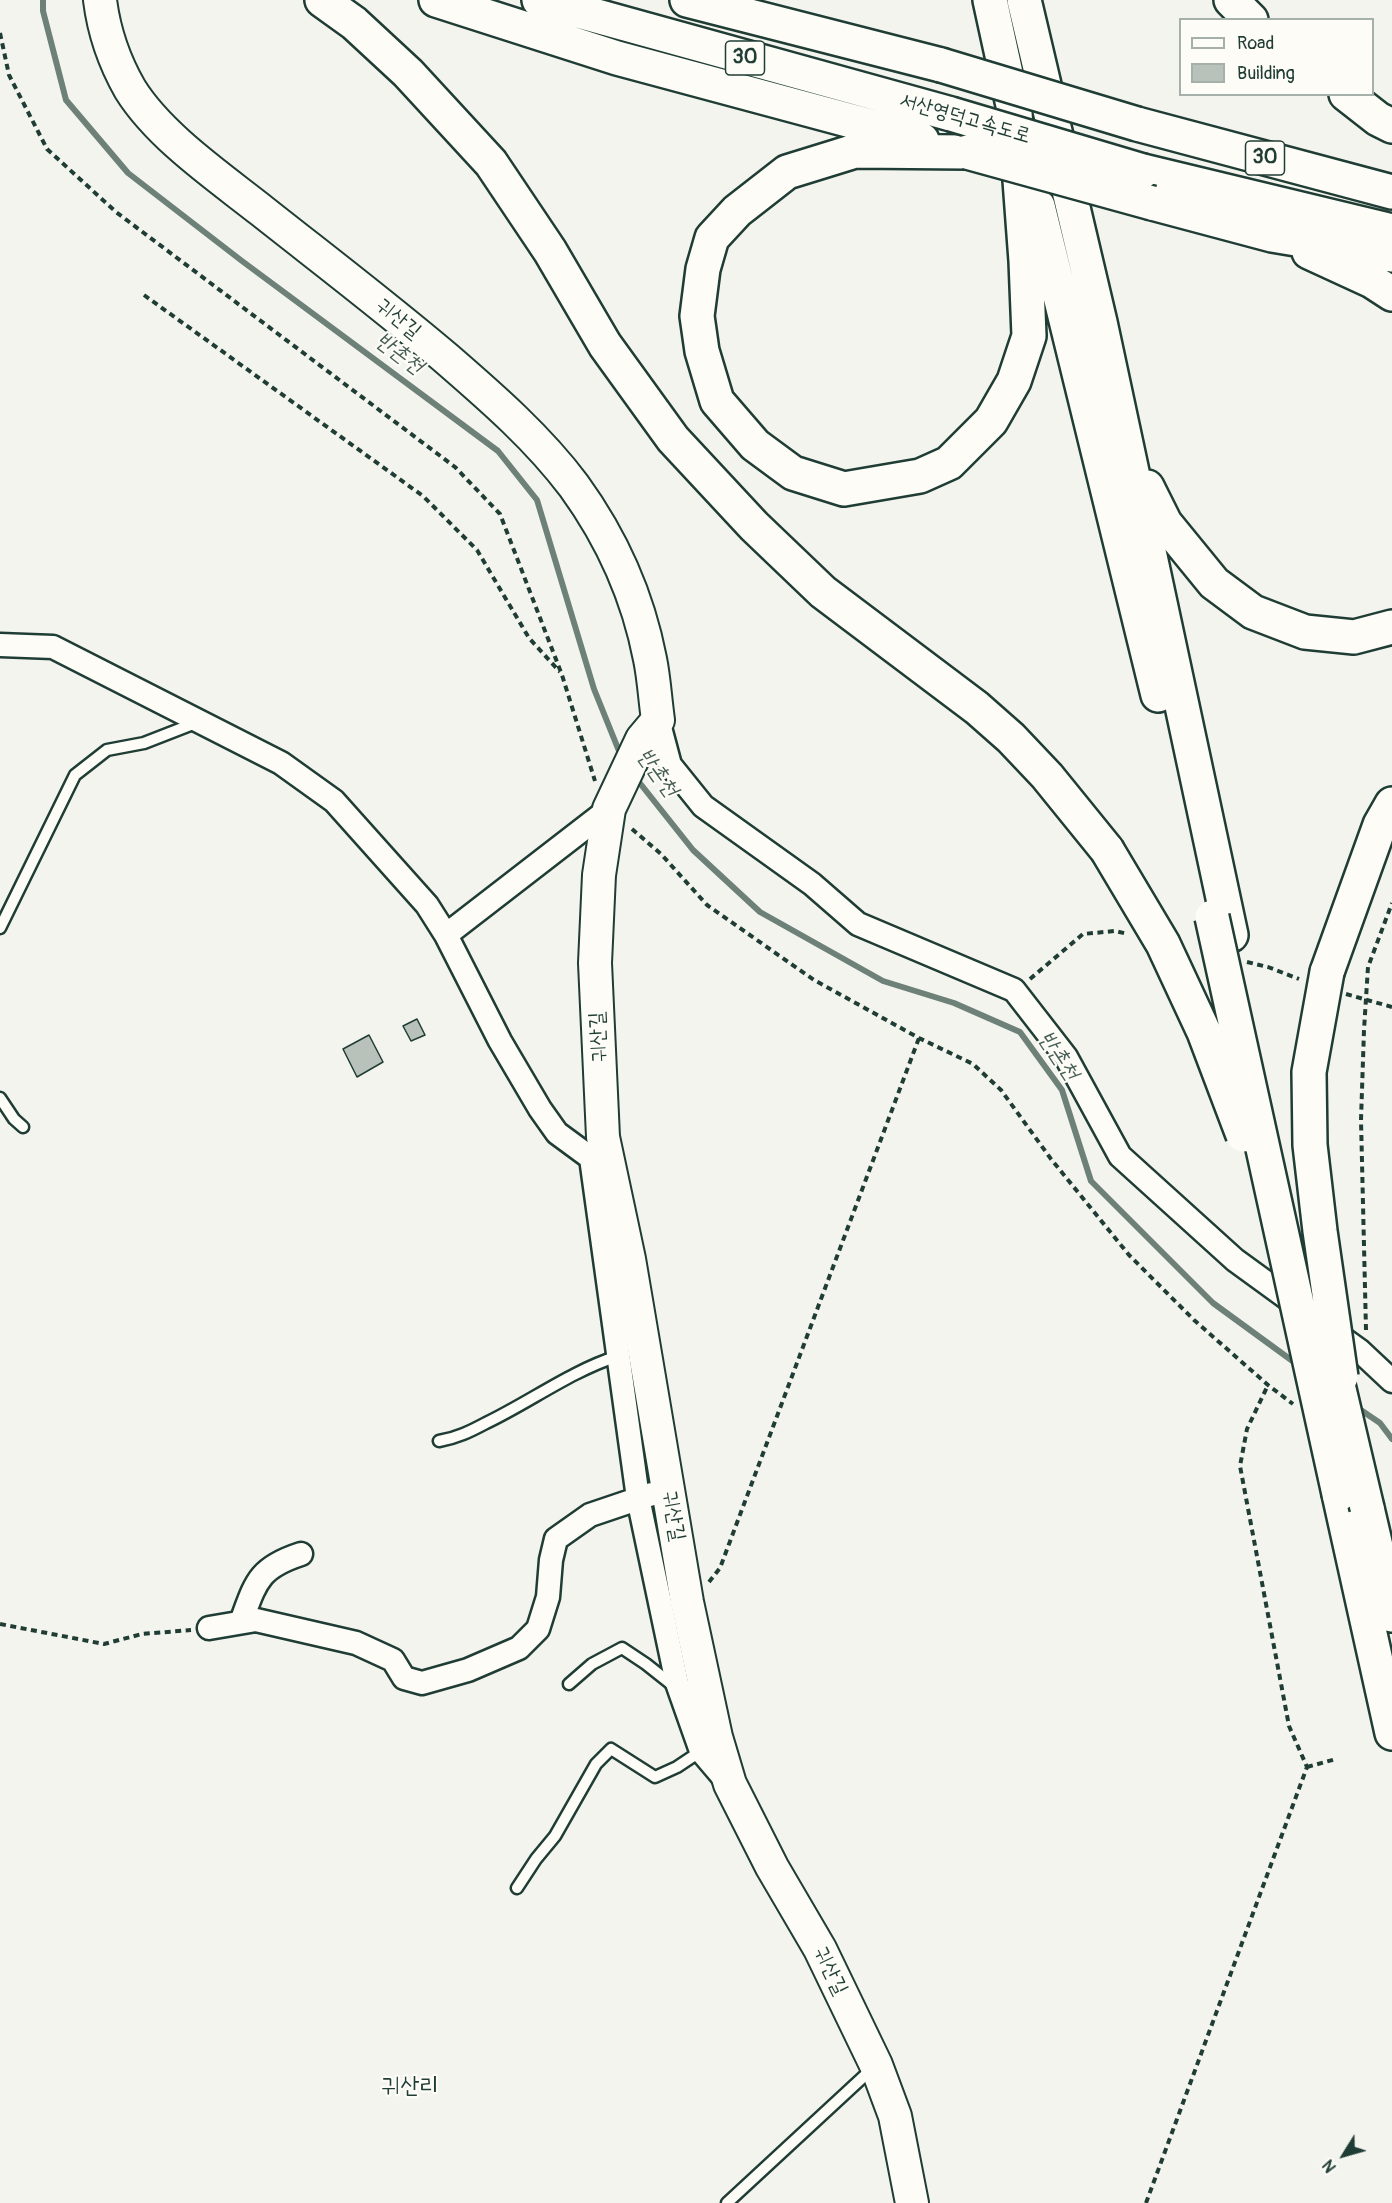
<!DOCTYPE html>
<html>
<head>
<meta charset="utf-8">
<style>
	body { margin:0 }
	#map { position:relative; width:1392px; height:2203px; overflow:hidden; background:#f4f4ef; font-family:Pangolin,sans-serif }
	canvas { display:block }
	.legend { position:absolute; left:1179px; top:18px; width:195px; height:78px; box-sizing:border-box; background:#fdfcf7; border:2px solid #a4b0a9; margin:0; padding:8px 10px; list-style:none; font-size:18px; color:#1f3d34 }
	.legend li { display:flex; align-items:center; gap:12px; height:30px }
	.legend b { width:30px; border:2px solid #a4b0a9 }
	.north { position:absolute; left:1314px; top:2125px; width:60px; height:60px; -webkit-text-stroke:4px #fdfcf7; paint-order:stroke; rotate:233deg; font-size:16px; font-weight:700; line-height:24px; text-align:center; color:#1f3d34 }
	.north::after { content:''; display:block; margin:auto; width:21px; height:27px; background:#1f3d34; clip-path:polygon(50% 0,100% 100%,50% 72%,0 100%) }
</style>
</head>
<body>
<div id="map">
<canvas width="1392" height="2203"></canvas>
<ul class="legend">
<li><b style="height:8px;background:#fdfcf7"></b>Road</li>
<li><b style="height:16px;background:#b9c1bb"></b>Building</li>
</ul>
<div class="north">N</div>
</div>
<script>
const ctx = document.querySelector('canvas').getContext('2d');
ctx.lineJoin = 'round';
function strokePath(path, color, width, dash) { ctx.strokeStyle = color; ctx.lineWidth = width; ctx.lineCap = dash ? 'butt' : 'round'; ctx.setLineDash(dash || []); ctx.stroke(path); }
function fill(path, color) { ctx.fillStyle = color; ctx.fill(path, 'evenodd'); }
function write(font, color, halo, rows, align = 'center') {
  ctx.font = font + ' Pangolin,"Poor Story",sans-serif'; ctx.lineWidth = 4.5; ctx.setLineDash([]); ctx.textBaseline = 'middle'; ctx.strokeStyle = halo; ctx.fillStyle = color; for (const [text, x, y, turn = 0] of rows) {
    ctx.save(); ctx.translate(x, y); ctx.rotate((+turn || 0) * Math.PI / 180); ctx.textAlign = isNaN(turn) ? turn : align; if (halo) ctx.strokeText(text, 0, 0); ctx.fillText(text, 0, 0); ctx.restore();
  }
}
const stream = new Path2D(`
	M43 0V11L66 100 128 173 242 261 498 451 537 500 594 689 621 756
	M635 777 693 850 760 912 883 981 954 1003 1020 1032 1062 1090 1091 1181 1213 1303 1298 1365
	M1355 1406 1380 1423 1392 1439`);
const building = new Path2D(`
	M417 1019 425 1035 411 1041 403 1026Z
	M369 1035 383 1062 357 1077 343 1049Z`);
const path = new Path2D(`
	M0 33 9 75 47 149 116 212 455 467 500 514 562 675 595 781
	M144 295 423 496 477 550 529 638 560 672
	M632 829 661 854 707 905 814 980 919 1038 973 1064 1001 1090 1051 1159 1129 1255 1194 1320 1268 1385 1293 1404
	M1247 962 1268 967 1299 979
	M1030 979 1083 934 1115 931 1128 934
	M1346 994 1392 1007
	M1366 1330 1361 1120 1364 1030 1368 967 1392 903
	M709 1582 720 1568 919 1038
	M0 1624 104 1644 142 1634 191 1630
	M1307 1767 1336 1759
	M1146 2203 1307 1767 1289 1726 1240 1466 1247 1429 1268 1385`);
const lane = new Path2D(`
	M0 928 75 775 107 750 144 743 198 722
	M0 1098 14 1119 23 1127
	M439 1441C457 1438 471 1431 486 1423 530 1402 571 1371 618 1356
	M569 1684 592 1664 622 1648 646 1664 675 1687
	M517 1888 536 1859 555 1836 596 1764 611 1749 655 1777 677 1767 701 1751
	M727 2203 874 2067`);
const street = new Path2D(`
	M0 645 53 647 281 763 334 801 427 905 446 935 500 1041 540 1109 557 1133 591 1158 608 1160
	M658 720 670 765 703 806 812 884 858 924 1014 990 1066 1057 1120 1156 1235 1260 1301 1308
	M446 935 609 809
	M591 1158 638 1498 677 1683 701 1751 724 1778
	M1328 1328 1360 1351 1392 1381
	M241 1622C256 1582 258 1568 301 1554
	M209 1628 256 1620 356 1643 393 1660 404 1678 422 1683 468 1670 519 1648 538 1629 548 1597 551 1560 556 1539 590 1515 652 1494`);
const secondary = new Path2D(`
	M100 0C104 32 114 61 130 89 159 136 219 177 262 211 324 260 387 308 447 359 492 398 538 438 574 486 611 537 638 597 650 659 654 678 655 699 658 720L642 739 609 809 599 875 595 963 603 1137 629 1259 687 1602 716 1737 730 1784 772 1867 820 1949 876 2065 895 2116 912 2203`);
const highway = new Path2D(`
	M322 0 354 23 408 73 491 163 550 251 605 345 673 439 754 526 823 592 977 708 1011 738 1047 776 1107 850
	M436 0 617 58 922 140
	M539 0 951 114
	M687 0 941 65
	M990 0 1014 110
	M1024 0 1100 322 1231 935
	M1231 0 1251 20
	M1346 94 1378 119 1392 126
	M1137 124 1392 192
	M967 152 855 151 787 172 737 211 712 238 703 269 697 316 702 351 717 401 755 445 793 473 844 489 920 476 949 463 991 421 1014 381 1029 336 1026 261 1015 113
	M1143 171 1392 231
	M1152 203 1272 235 1392 255
	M1038 206 1158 695
	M1309 252 1372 281 1392 294
	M1147 487 1165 523 1214 583 1253 612 1305 632 1354 637 1392 627
	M1327 972 1380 825 1392 804
	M1339 1494 1392 1733
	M1367 1508 1392 1615`);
const highwayBridge = new Path2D(`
	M941 65 1137 124
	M951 114 1143 171
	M967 152 1152 203
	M1107 850 1163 944 1204 1032 1243 1135
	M1212 917 1339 1494
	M1327 972 1309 1072 1310 1145 1320 1231 1341 1377
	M1331 1355 1367 1508`);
const shields = [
	[745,58,39],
	[1265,158,39]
];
const shieldNames = [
	["30",745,58],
	["30",1265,158]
];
const streetNames = [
	["서산영덕고속도로",965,119,16],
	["귀산길",398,319,39],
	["귀산길",599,1037,-93],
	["귀산길",673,1516,80],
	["귀산길",830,1971,64]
];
const waterNames = [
	["반촌천",399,354,37],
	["반촌천",657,773,54],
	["반촌천",1058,1056,56]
];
const quarterNames = [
	["귀산리",410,2087]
];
strokePath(stream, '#6e8179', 6);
fill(building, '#b9c1bb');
strokePath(building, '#1f3d34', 1.5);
strokePath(lane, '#1f3d34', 15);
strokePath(street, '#1f3d34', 27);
strokePath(secondary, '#1f3d34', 36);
strokePath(highway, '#1f3d34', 38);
strokePath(path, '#1f3d34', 4, [6, 4.5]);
strokePath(lane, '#fdfcf7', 10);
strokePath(street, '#fdfcf7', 22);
strokePath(secondary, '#fdfcf7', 32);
strokePath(highway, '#fdfcf7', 33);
strokePath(highwayBridge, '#1f3d34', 38, []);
strokePath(highwayBridge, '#fdfcf7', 33);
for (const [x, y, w] of shields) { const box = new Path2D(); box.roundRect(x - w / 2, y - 17, w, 34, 4.5); ctx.fillStyle = '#fdfcf7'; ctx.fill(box); strokePath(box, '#1f3d34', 1.5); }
write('bold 20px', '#1f3d34', null, shieldNames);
write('21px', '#1f3d34', '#fdfcf7', streetNames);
write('italic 22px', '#475f56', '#fdfcf7', waterNames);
write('24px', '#1f3d34', '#fdfcf7', quarterNames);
</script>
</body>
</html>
